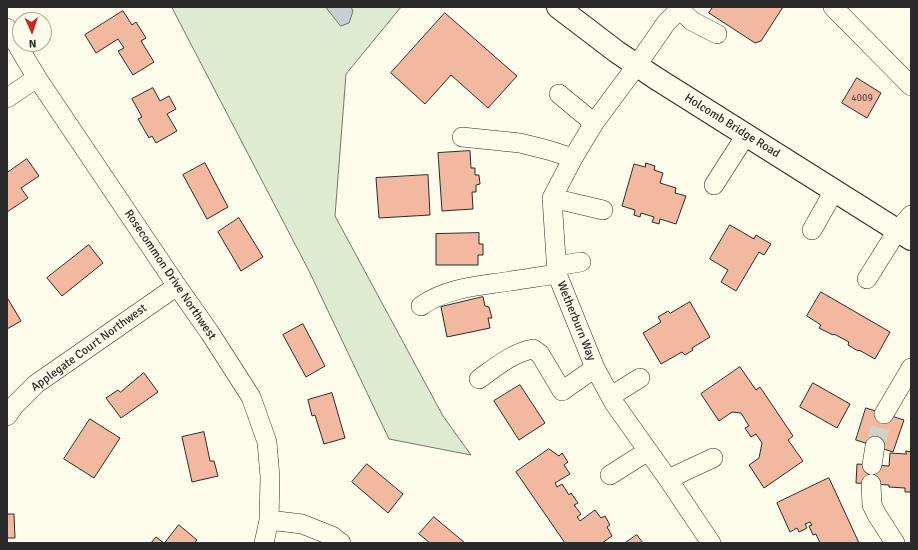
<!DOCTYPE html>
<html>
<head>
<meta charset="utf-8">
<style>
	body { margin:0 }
	#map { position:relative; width:918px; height:550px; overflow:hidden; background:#fdfbea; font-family:Signika,sans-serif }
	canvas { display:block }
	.frame { position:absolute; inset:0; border:8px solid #2b2b2b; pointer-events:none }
	.north { position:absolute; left:12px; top:12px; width:40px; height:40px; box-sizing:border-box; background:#fdfbea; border:1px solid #a9a89e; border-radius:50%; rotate:177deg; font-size:11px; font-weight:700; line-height:16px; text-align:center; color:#2b2b2b }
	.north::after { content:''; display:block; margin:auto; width:14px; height:18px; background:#c62828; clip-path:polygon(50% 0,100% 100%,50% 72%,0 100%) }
</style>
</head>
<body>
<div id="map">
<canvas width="918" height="550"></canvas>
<div class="frame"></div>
<div class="north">N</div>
</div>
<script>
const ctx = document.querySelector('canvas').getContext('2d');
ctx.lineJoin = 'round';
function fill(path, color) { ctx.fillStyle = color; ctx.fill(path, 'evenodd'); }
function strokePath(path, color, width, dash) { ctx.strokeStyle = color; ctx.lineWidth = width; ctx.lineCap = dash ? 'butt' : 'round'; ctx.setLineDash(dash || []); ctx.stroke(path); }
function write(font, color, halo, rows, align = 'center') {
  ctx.font = font + ' Signika,sans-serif'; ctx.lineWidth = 3; ctx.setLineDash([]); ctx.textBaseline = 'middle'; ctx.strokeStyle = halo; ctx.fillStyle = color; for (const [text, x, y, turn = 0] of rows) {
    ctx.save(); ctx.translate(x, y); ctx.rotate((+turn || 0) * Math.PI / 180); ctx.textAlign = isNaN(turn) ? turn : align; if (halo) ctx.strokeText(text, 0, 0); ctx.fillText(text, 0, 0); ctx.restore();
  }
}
const green = new Path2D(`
	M172 7H401L346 74 335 216 443 416 471 455 389 439 310 273Z`);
const water = new Path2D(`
	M326 7H351L353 11 349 23 341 26Z`);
const building = new Path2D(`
	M713 7H783L761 41 755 43 709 13Z
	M123 11 132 25 136 22 146 38 141 41 154 62 133 75 118 51 124 48 118 39 96 53 85 35Z
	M445 13 517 76 488 108 451 75 425 104 391 73Z
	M857 78 881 93 867 118 842 103Z
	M153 88 160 101 169 96 176 109 167 114 177 131 156 143 152 136 149 138 138 119 142 117 132 99Z
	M470 151 471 168H475V175H479L480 184 476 185V192H472L473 209 442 211 438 153Z
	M27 159 39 176 21 188 28 198 7 212V173Z
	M205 163 228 207 207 219 183 175Z
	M646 163 655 166 654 170 663 173 660 183 676 188 675 193 686 196 676 224 660 219 659 224 652 222 654 217 641 213 640 217 634 215 635 210 622 206 634 164 645 167Z
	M428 175 430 215 379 218 376 178Z
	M239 218 263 257 241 271 218 232Z
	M730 225 754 239 756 235 771 244 764 255 759 252 736 291 721 282 728 270 710 259Z
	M479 233V244H483V255H478V265H436V234Z
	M89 245 103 263 62 296 47 278Z
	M821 292 890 332 875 359 859 350 858 351 848 345 849 342 834 334 833 335 819 328 821 325 807 316Z
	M483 297 485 306 489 307 492 318H488L490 328 447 337 441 307Z
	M7 299H8L21 321 7 329Z
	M690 302 710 337 692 348 693 350 685 355 682 352 661 364 643 333 661 322 658 317 668 311 670 313Z
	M303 324 325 366 306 377 283 335Z
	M740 367 756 390 760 387 793 436 788 440 803 461 764 488 749 465 759 458 762 443 756 434 751 437 745 428 749 426 741 413 732 412 719 421 701 394Z
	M144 373 158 392 121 418 106 398 118 390 120 392Z
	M813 383 850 404 837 428 800 407Z
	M520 385 545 423 519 440 494 401Z
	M332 393 345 438 324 444 315 415 312 416 308 400Z
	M866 408 904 420 893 452 856 440Z
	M90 419 120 438 94 478 64 459Z
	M204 432 210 461H214L218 476 192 482 182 437Z
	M549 449 559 456 562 453 568 462 564 465 570 474 555 483 557 487 562 484 569 495 571 493 578 503 574 505 581 514 577 517 580 521 595 510 601 518 605 516 610 525 607 527 612 536 602 543H565L516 472Z
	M906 451 911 452V492H905V488L889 487V485L856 483 857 464 889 466 890 453 906 454Z
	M367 464 403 494 388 513 352 482Z
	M829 478 859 543H820L816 534 813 535 809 526 812 525 810 522 805 524 807 528 799 532 797 528 790 532 777 503Z
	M7 514H14L15 538H7Z
	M434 517 465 543H430L419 534Z
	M179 525 197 540 194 543H151L156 537 164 543Z
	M637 535 643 543H625Z`);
const minorTunnel = new Path2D(`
	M875 446 884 414`);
const minor = new Path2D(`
	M682 7 666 23 637 65 594 123 573 158 552 198 557 274 595 368 614 403 668 479 711 543
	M833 7 911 86
	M679 9 692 21 717 34
	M7 28 37 78 177 286 210 333 251 397 267 442 270 477 269 520 264 543
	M559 94 594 123
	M7 98 37 78
	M462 137 520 143 548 150 573 158
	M714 185 746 135
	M552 198 603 210
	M812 230 834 191
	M556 266 581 262
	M867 279 897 231 911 215
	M421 306C448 287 480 286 511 281 527 279 542 276 557 274
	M479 379C496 367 512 353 533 349L540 354 562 391 595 368
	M611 396 640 378
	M884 414 911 368
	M7 416 14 406 36 384 177 286
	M872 465 875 446
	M610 475 648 451
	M668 479 713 458
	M871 484 872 505 877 515 895 543
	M269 520 302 524 332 536 341 543`);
const major = new Path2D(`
	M558 7 617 52 654 77 911 239`);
const numberNames = [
	["4009",862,98]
];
const streetNames = [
	["Holcomb Bridge Road",732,126,32],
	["Rosecommon Drive Northwest",170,275,56],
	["Wetherburn Way",576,321,68],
	["Applegate Court Northwest",89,348,-36]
];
fill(green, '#deebd1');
strokePath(green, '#74746e', 1);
fill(water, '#c7d0d0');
strokePath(water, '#74746e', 1);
fill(building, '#f2b8a0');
strokePath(building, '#2b2b2b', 1);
strokePath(minorTunnel, '#d3d1c4', 19, [19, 10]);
strokePath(minor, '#2b2b2b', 20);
strokePath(major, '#2b2b2b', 24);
strokePath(minor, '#fdfbea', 19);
strokePath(major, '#fdfbea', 22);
write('10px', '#5d4e48', null, numberNames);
write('12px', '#2b2b2b', '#fdfbea', streetNames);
</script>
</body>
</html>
